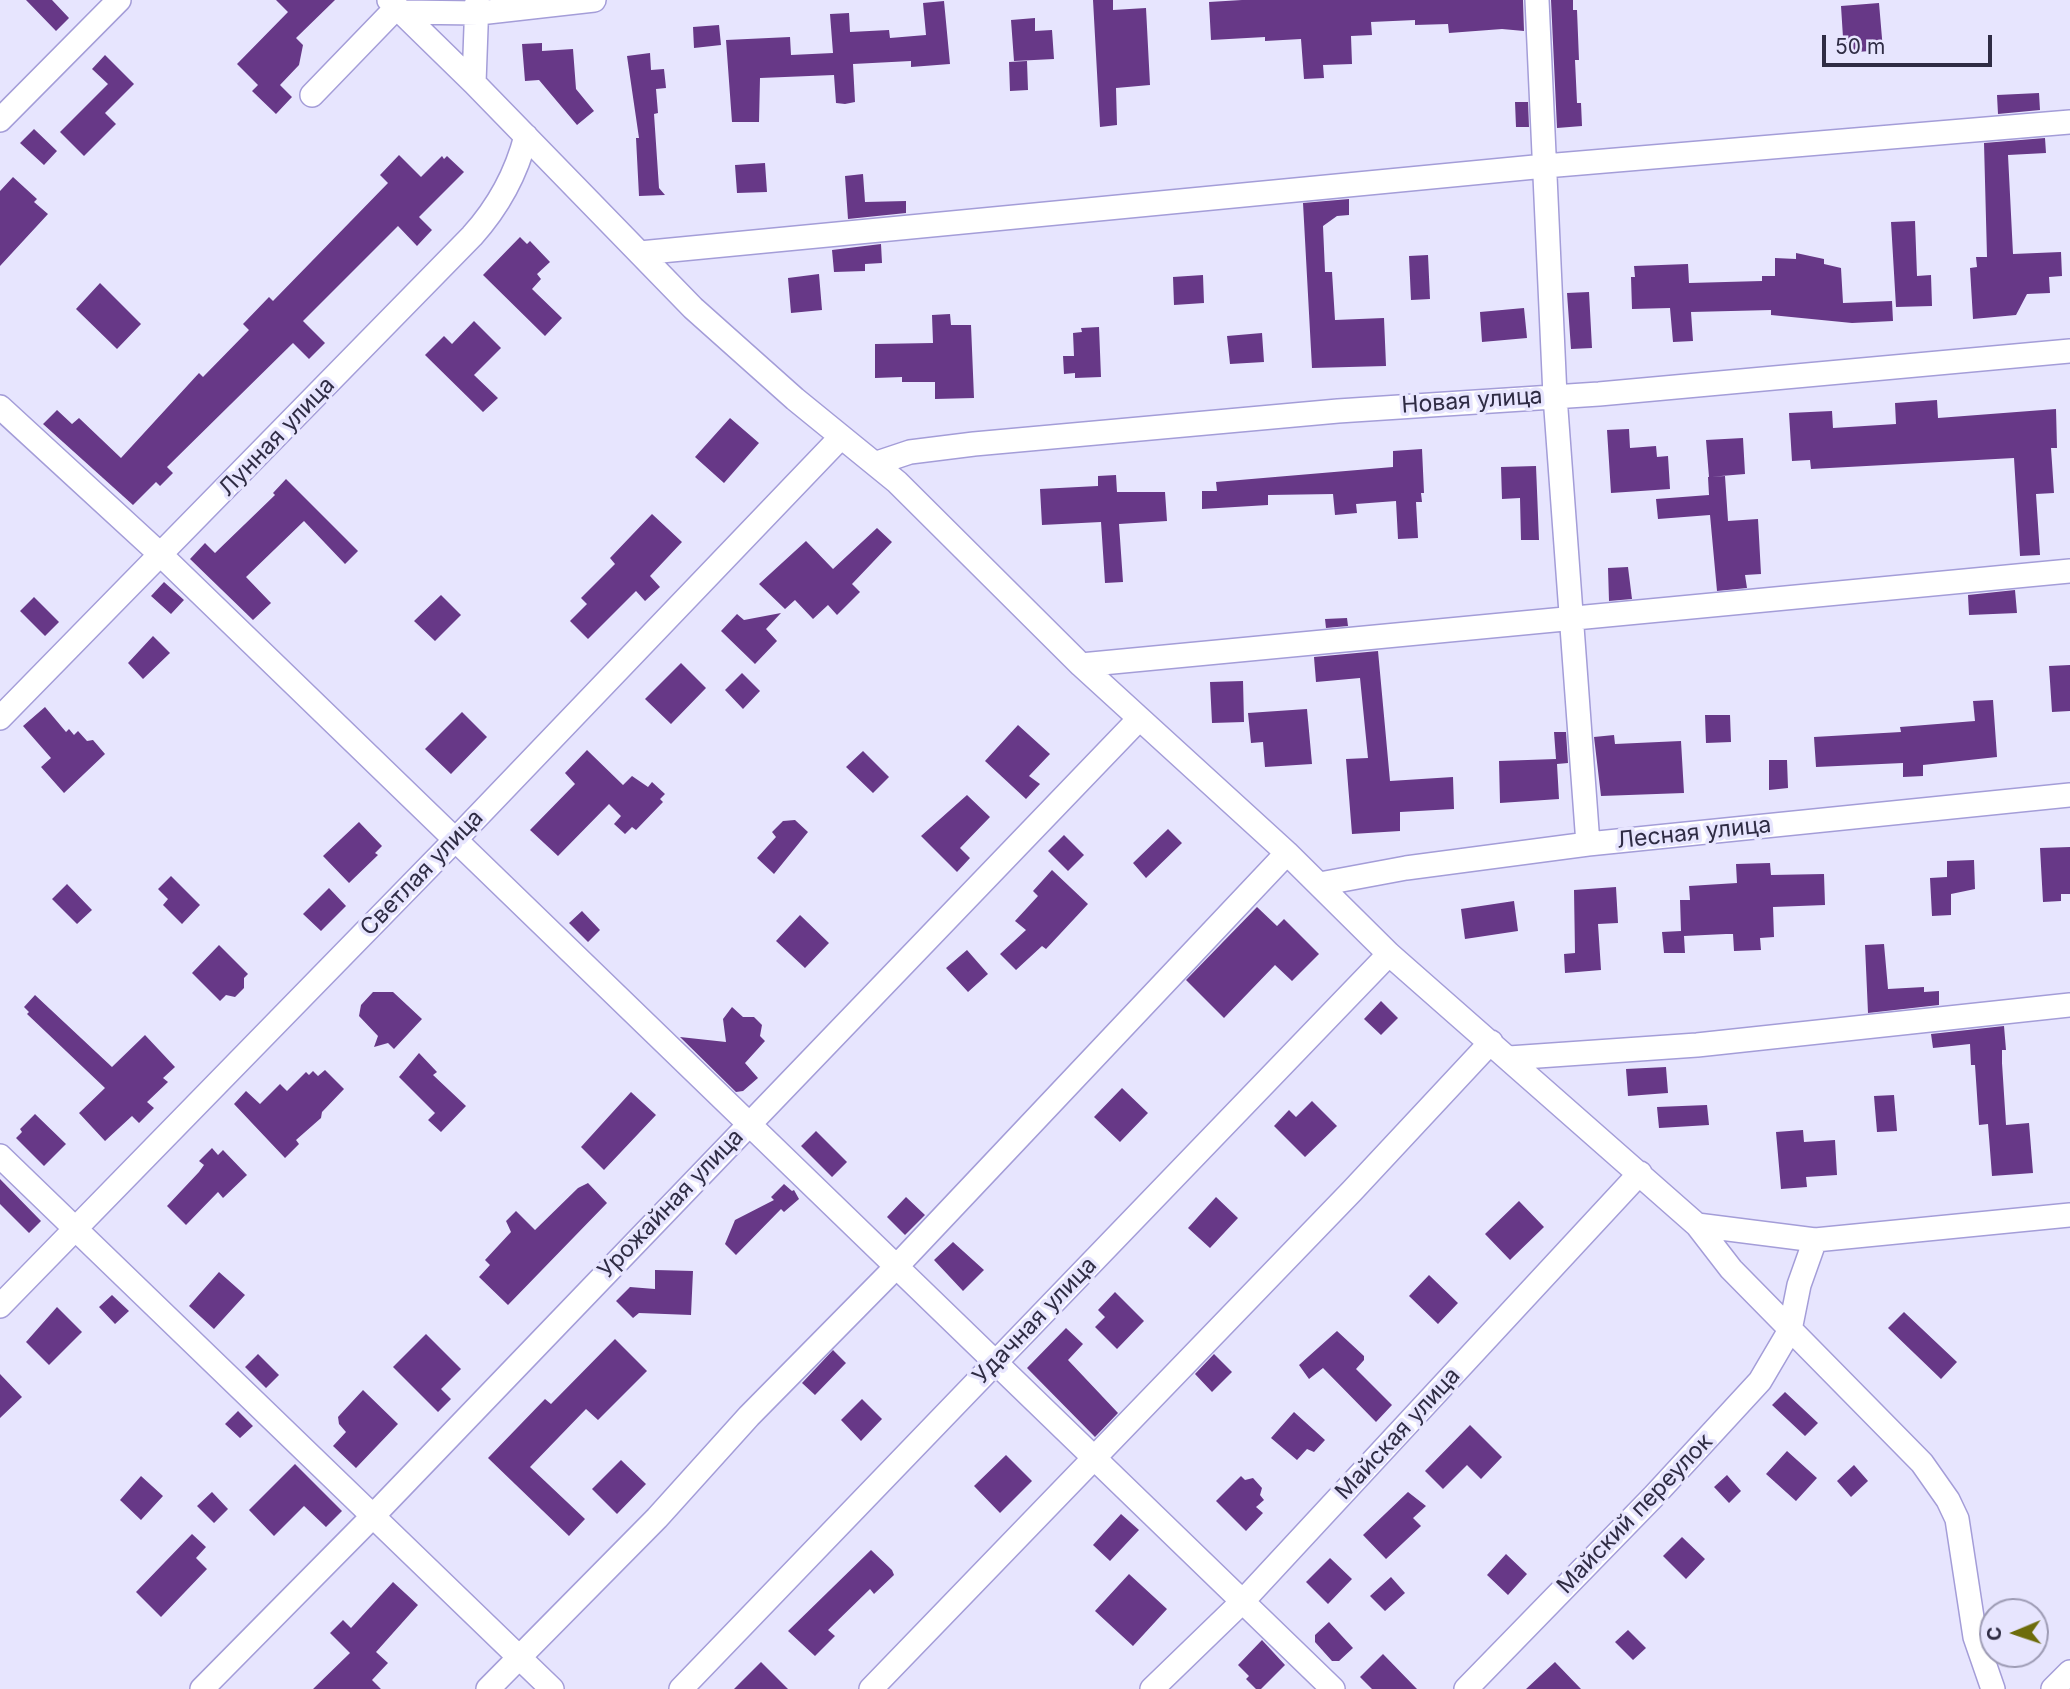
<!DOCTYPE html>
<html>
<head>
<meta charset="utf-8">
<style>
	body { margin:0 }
	#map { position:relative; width:2070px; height:1689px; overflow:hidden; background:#e7e5fe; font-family:Inter,sans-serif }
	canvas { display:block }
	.north { position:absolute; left:1979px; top:1598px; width:70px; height:70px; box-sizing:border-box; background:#e7e5fe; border:2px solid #9d9bb4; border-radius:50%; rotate:268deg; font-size:19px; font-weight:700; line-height:28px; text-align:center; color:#2f2c44 }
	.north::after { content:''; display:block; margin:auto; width:24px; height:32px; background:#6d6c0b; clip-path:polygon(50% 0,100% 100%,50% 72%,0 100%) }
	.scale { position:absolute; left:1822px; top:35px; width:170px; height:32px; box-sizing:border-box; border:4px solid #2f2c44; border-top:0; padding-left:9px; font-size:21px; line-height:24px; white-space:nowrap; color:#2f2c44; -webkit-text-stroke:5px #e7e5fe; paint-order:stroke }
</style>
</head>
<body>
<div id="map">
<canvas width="2070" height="1689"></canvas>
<div class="north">С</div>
<div class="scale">50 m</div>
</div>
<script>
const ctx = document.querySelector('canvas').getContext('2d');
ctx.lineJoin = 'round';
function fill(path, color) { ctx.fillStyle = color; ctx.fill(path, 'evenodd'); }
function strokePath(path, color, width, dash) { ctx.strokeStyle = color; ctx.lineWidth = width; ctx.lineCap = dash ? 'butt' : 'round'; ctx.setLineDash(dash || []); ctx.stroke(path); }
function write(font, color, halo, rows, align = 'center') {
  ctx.font = font + ' Inter,sans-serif'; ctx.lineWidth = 7; ctx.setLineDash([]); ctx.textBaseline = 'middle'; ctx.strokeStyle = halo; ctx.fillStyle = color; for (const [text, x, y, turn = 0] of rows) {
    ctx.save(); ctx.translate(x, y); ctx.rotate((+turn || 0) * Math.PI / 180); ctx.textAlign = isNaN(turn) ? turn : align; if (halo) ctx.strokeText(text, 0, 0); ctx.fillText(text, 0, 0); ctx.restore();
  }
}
const building = new Path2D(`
	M26 0H52L69 18 56 31Z
	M276 0H335L296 38 303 45 299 65 280 85 292 97 276 114 252 91 258 85 237 64 288 12Z
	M1093 0H1113V10L1146 8 1150 85 1116 88 1117 125 1100 127Z
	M1242 0H1523L1524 31 1502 29 1449 33 1448 24 1415 25V20L1371 22 1372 35 1351 36 1352 64 1323 65 1324 78 1304 79 1301 39 1265 41V37L1211 40 1209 2Z
	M1551 0H1573V10H1577L1579 60H1575L1577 103H1581L1582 126 1557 128Z
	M944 1 950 64 911 67V61L853 64 855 102 845 104 836 103 834 75 760 78 759 122H732L726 40 790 37 791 55 833 53 830 14 849 13 850 32 889 30 890 38 926 35 923 3Z
	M1879 3 1883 50 1844 53 1841 6Z
	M1035 18V31L1052 30 1054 59 1014 61 1011 20Z
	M719 25 721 45 694 48 693 27Z
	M542 43V51L573 49 576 89 594 111 577 125 539 80 525 81 522 44Z
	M650 53 651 70 664 69 666 88 656 89 658 113 654 114 659 188 665 195 639 196 636 138H639L627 56Z
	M105 55 134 84 105 113 116 124 84 156 60 132 108 84 92 69Z
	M1027 61 1028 90 1010 91 1009 62Z
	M2039 93 2040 110 1998 114 1997 95Z
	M1515 102H1528L1529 127H1516Z
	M34 129 57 151 44 165 20 143Z
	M2045 138 2046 153 2008 155 2013 254 2061 252 2062 276 2049 277 2050 293 2027 294 2016 315 1973 319 1970 268 1977 267 1976 257H1987L1984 143Z
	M399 155 421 177 442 156 444 159 447 156 464 172 419 217 432 230 417 246 398 226 303 321 325 343 309 359 293 343 167 467 173 473 160 486 156 482 133 505 43 424 57 410 72 424 79 418 121 458 199 373 203 377 249 330 243 324 269 297 273 301 388 183 380 175Z
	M765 163 767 192 737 193 735 165Z
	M863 174 865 202 906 201V213L848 219 845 176Z
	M13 177 37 199 34 202 48 214 0 266V191Z
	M1349 199V215L1337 216 1323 226 1325 272H1332L1335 320 1384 318 1386 366 1312 368 1303 203Z
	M1915 221 1917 276 1931 275 1932 306 1896 307 1891 222Z
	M520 237 527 244 530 241 550 262 537 274 541 279 532 289 562 318 545 336 483 275Z
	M881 244 882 263 865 264V271L834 272 832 250Z
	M1796 253 1824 259V264L1841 268 1843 303 1892 301 1893 321 1852 323 1771 315V310L1691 312 1693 341 1673 342 1670 308 1632 309 1631 277H1635L1634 266 1688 264 1689 283 1762 281V276H1775V258L1796 259Z
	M1428 255 1430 299 1411 300 1409 256Z
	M819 274 822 310 791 313 788 278Z
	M1203 275 1204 303 1174 305 1173 277Z
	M100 283 141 324 117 349 76 309Z
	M1589 292 1592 348 1571 349 1567 293Z
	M1524 308 1527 338 1482 342 1480 312Z
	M950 314 951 325H971L974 398 935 399V382H902V377L875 378V344L933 343 932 315Z
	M474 321 501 348 474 375 498 398 483 412 425 355 444 336 452 344Z
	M1099 327 1101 377 1075 378V373L1064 374 1063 356H1074L1073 333 1082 332 1081 328Z
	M1262 333 1264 362 1230 364 1227 336Z
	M1937 400 1938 418 2056 409 2057 448H2051L2054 493 2036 494 2040 555 2020 556 2014 458 1811 469 1810 460 1792 461 1789 413 1832 411 1833 428 1896 424 1895 403Z
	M730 418 759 443 724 483 695 457Z
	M1629 429 1630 448 1656 446 1657 457 1668 456 1670 489 1611 493 1607 430Z
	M1743 438 1745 474 1709 477 1706 440Z
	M1422 449 1424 493H1421L1422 502H1416L1418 538 1398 539 1396 501 1356 504 1357 513 1335 515 1333 494 1268 495V505L1202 509V491H1217L1216 482 1393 467V451Z
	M1536 466 1539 540H1521L1520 498 1502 499 1501 467Z
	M1116 475 1117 492H1165L1167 521 1119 524 1123 582 1105 583 1101 522 1042 525 1040 489 1098 486V476Z
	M1725 476 1728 521 1758 519 1761 574 1745 575 1747 588 1717 591 1710 515 1658 519 1656 499 1709 495 1708 477Z
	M286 479 358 551 345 564 304 521 246 577 271 603 253 620 190 559 205 543 215 553 275 495 273 493Z
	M652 514 682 542 650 576 660 587 645 601 636 591 588 639 570 621 587 604 581 598 615 564 610 558Z
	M877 528 892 542 852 584 860 592 837 615 828 605 813 619 795 600 785 609 759 584 806 541 833 569Z
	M1628 567 1632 599 1609 601 1608 568Z
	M164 582 184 600 171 614 151 596Z
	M2015 590 2017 613 1969 615 1968 595Z
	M441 595 461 615 435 641 414 621Z
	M34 597 59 622 45 636 20 611Z
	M781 613 766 629 777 641 755 664 721 631 737 614 744 620Z
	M1347 618 1348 626 1326 628 1325 619Z
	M153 636 170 653 143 679 128 663Z
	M1378 651 1390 781 1453 777 1454 809 1400 812V831L1352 834 1346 759 1368 758 1360 678 1316 682 1314 657Z
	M681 663 706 688 671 724 645 699Z
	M2070 665V711L2052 712 2049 666Z
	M742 673 760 691 743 709 725 690Z
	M1243 681 1244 722 1212 723 1210 682Z
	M1993 700 1997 757 1923 765V776L1903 777V763L1816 767 1814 737 1901 732 1900 727 1975 721 1973 701Z
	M45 707 66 732 69 729 74 735 78 731 87 741 93 740 105 754 64 793 41 767 51 758 23 726Z
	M1307 709 1312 764 1265 767 1263 742 1251 743 1248 713Z
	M462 712 487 737 451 774 425 749Z
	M1705 715H1730L1731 742 1706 743Z
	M1018 725 1050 754 1029 776 1040 784 1026 799 985 761Z
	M1554 732H1566L1568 763 1557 764 1559 799 1500 803 1499 761 1556 759Z
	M1614 735 1615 744 1681 741 1684 793 1601 796 1594 737Z
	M587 750 623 785 632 776 648 787 652 782 665 794 660 799 663 802 636 830 632 827 625 834 614 824 621 816 609 804 558 856 530 830 575 784 565 773Z
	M863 751 889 777 873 793 846 767Z
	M1769 760H1787L1788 788 1769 790Z
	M967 795 990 817 960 848 970 858 957 872 921 836Z
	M795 820 808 832 774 874 757 858 776 837 772 832 783 821Z
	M359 822 382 846 375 853 378 855 349 883 323 856Z
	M1168 829 1182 843 1146 878 1133 863Z
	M1064 835 1084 855 1068 871 1048 851Z
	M2070 847V894H2061V901L2043 902 2040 848Z
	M1974 860 1975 889 1951 894V915L1932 916 1930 878 1947 877V861Z
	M1770 863 1771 875 1824 874 1825 905 1773 907 1774 937 1760 938 1761 950 1734 951 1733 934H1726L1684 936 1685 953H1664L1662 932 1681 931 1680 900H1690L1689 886 1737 883 1736 864Z
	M1052 870 1088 904 1046 949 1042 946 1016 970 1000 954 1026 930 1015 921 1038 896 1033 891Z
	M171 876 200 905 182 924 163 905 168 899 158 889Z
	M67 884 92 910 77 924 52 899Z
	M1616 887 1618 923 1598 924 1601 970 1565 973 1564 954 1575 953 1574 890Z
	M329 888 346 906 321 931 303 914Z
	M1514 901 1518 931 1465 939 1461 909Z
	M1257 907 1277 926 1284 919 1319 954 1292 981 1275 965 1224 1018 1186 980Z
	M582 911 600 930 588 942 569 923Z
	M800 915 829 943 805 968 776 941Z
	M1884 944 1888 989 1924 987V992L1939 991V1005L1868 1013 1865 945Z
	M219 945 248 974 244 978V988L235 997 226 995 220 1001 192 973Z
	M967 950 988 974 968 992 946 968Z
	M373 992H393L422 1019 394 1049 388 1043 374 1047 378 1036 359 1016 361 1005Z
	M35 995 112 1067 145 1035 175 1067 163 1078 168 1082 147 1102 154 1108 139 1123 132 1116 105 1141 79 1113 105 1088 27 1014 29 1012 24 1007Z
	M1381 1001 1398 1018 1381 1035 1364 1019Z
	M732 1007 743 1017H754L762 1025 760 1036 765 1041 745 1063 758 1078 743 1091 736 1092 680 1037 726 1042 723 1019Z
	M2004 1026 2006 1050H2002V1063L2006 1125 2029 1123 2033 1173 1992 1176 1988 1124 1979 1125 1975 1065H1971L1970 1044 1933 1048 1931 1034Z
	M419 1053 437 1072 433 1075 466 1106 441 1132 428 1120 435 1113 399 1077Z
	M1666 1067 1668 1093 1628 1096 1626 1069Z
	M325 1070 344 1089 322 1112 321 1118 296 1140 299 1144 285 1158 234 1104 246 1091 260 1104 280 1084 287 1091 306 1072 309 1075 313 1071 318 1076Z
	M1122 1088 1148 1113 1120 1142 1094 1117Z
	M631 1092 656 1115 604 1170 581 1147Z
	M1894 1095 1897 1131 1877 1132 1874 1096Z
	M1312 1101 1337 1126 1305 1157 1274 1126 1289 1110 1296 1117Z
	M1707 1105 1709 1125 1659 1128 1657 1107Z
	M35 1114 66 1144 44 1166 16 1138 22 1132 20 1129Z
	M1803 1130 1804 1142 1835 1140 1837 1175 1806 1177 1807 1187 1781 1189 1776 1132Z
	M816 1131 847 1162 832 1177 801 1146Z
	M212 1148 218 1155 223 1150 247 1175 223 1198 218 1192 186 1225 167 1206 199 1172 204 1165 199 1161Z
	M0 1179 41 1221 29 1233 0 1204Z
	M588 1183 607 1203 508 1305 479 1277 490 1265 485 1260 511 1232 506 1221 516 1211 535 1230 578 1188Z
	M784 1184 792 1191 794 1190 799 1199 784 1212 781 1209 736 1255 725 1244 735 1220 774 1200 771 1197Z
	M906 1197 925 1215 905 1235 887 1217Z
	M1216 1197 1238 1218 1210 1248 1188 1228Z
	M1519 1201 1544 1227 1510 1260 1485 1234Z
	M953 1242 984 1270 963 1291 934 1260Z
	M655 1270 693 1271 691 1315 639 1313 633 1318 616 1301 630 1287 655 1289Z
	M219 1272 245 1295 214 1329 189 1306Z
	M1429 1275 1458 1303 1438 1324 1409 1296Z
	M1115 1292 1144 1321 1117 1349 1095 1327 1105 1317 1098 1310Z
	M112 1295 129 1311 115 1324 99 1307Z
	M57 1307 82 1332 49 1365 26 1342Z
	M1904 1312 1957 1362 1941 1379 1888 1328Z
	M1066 1328 1083 1344 1068 1360 1118 1413 1095 1437 1027 1368Z
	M1337 1331 1364 1356V1360L1356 1369 1392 1405 1376 1422 1323 1368 1309 1379 1299 1365Z
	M426 1334 461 1369 441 1389 451 1399 438 1412 393 1367Z
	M615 1339 647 1371 598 1420 586 1409 530 1467 585 1519 569 1536 488 1458 545 1399 551 1404Z
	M833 1350 846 1363 815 1395 802 1383Z
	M258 1354 279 1375 266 1388 245 1367Z
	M1214 1354 1232 1372 1212 1392 1195 1374Z
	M0 1374 22 1397 0 1418Z
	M363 1390 398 1424 356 1468 333 1446 346 1432 339 1424 338 1417Z
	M1785 1392 1818 1423 1805 1436 1772 1405Z
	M862 1399 882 1419 861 1441 841 1420Z
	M238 1411 253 1426 240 1438 225 1424Z
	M1294 1412 1325 1440 1314 1452 1307 1449 1297 1460 1271 1438Z
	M1470 1425 1502 1457 1481 1479 1467 1465 1443 1489 1425 1471Z
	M1787 1451 1817 1478 1796 1501 1766 1474Z
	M1006 1455 1032 1481 1000 1513 974 1486Z
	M621 1460 646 1484 617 1514 592 1489Z
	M295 1464 342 1511 326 1527 304 1506 274 1536 249 1510Z
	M1854 1465 1868 1481 1851 1497 1837 1481Z
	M1727 1475 1741 1491 1729 1503 1714 1487Z
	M141 1476 163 1496 141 1520 120 1500Z
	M1241 1476 1245 1480 1253 1478 1262 1488 1260 1495 1264 1500 1256 1507 1263 1513 1246 1531 1216 1501Z
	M212 1492 228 1509 214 1523 197 1506Z
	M1408 1492 1426 1506 1413 1518 1421 1526 1386 1559 1363 1535Z
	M1121 1514 1139 1530 1110 1561 1093 1545Z
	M192 1534 206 1547 196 1558 207 1569 161 1617 136 1592Z
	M1682 1537 1705 1559 1686 1579 1663 1556Z
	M871 1550 892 1570 894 1575 874 1594 870 1589 828 1630 835 1636 815 1656 788 1631Z
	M1506 1554 1527 1574 1508 1595 1487 1575Z
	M1330 1558 1352 1579 1328 1604 1306 1582Z
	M1129 1574 1167 1609 1133 1646 1095 1611Z
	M1391 1577 1405 1593 1385 1611 1370 1596Z
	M393 1582 418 1605 376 1652 388 1663 372 1680 381 1689H313L350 1653 330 1633 343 1620 351 1628Z
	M1329 1622 1353 1648 1339 1661H1332L1315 1642V1635Z
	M1628 1630 1646 1648 1633 1660 1615 1642Z
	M1262 1640 1285 1665 1261 1689H1256L1246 1679 1249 1676 1238 1665Z
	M1383 1654 1417 1689H1372L1360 1677Z
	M761 1662 788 1689H734Z
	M1555 1662 1581 1689H1526Z`);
const minor = new Path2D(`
	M389 0 474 83 693 308 795 399 897 482 1081 665 1287 853 1389 954 1697 1225 1815 1240 1799 1285 1790 1330 1760 1381 1654 1496 1466 1689
	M1537 0 1555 396 1588 844
	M402 12 479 13 594 0
	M474 83 477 0
	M312 95 397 7
	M0 120 119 0
	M640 253 1545 166 2070 122
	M0 407 161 555 1333 1689
	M877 463 910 452 974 444 1338 411 1599 394 2070 351
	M1081 665 2070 571
	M0 718 472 236C499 206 516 175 526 136
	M1320 884 1406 868 1588 844 2070 795
	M1509 1058 1697 1045 2070 1005
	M0 1156 552 1689
	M1697 1225 1731 1269 1922 1463 1948 1500 1957 1519 1975 1637 1993 1689
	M1815 1240 2070 1215
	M0 1306 455 840 841 437
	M202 1689 371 1518 1139 719
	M488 1689 657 1518 749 1416 897 1266 1287 853
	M681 1689 1389 954
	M871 1689 1352 1191 1491 1042
	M1152 1689 1243 1601 1640 1173
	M2053 1689 2070 1672`);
const streetNames = [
	["Новая улица",1472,401,-4],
	["Лунная улица",277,437,-46],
	["Лесная улица",1694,833,-6],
	["Светлая улица",422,873,-46],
	["Урожайная улица",671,1204,-46],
	["Удачная улица",1035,1321,-46],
	["Майская улица",1398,1434,-47],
	["Майский переулок",1635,1514,-46]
];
fill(building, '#673887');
strokePath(minor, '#a49dd8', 26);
strokePath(minor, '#fff', 23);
write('23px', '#2f2c44', '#e7e5fe', streetNames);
</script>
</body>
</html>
